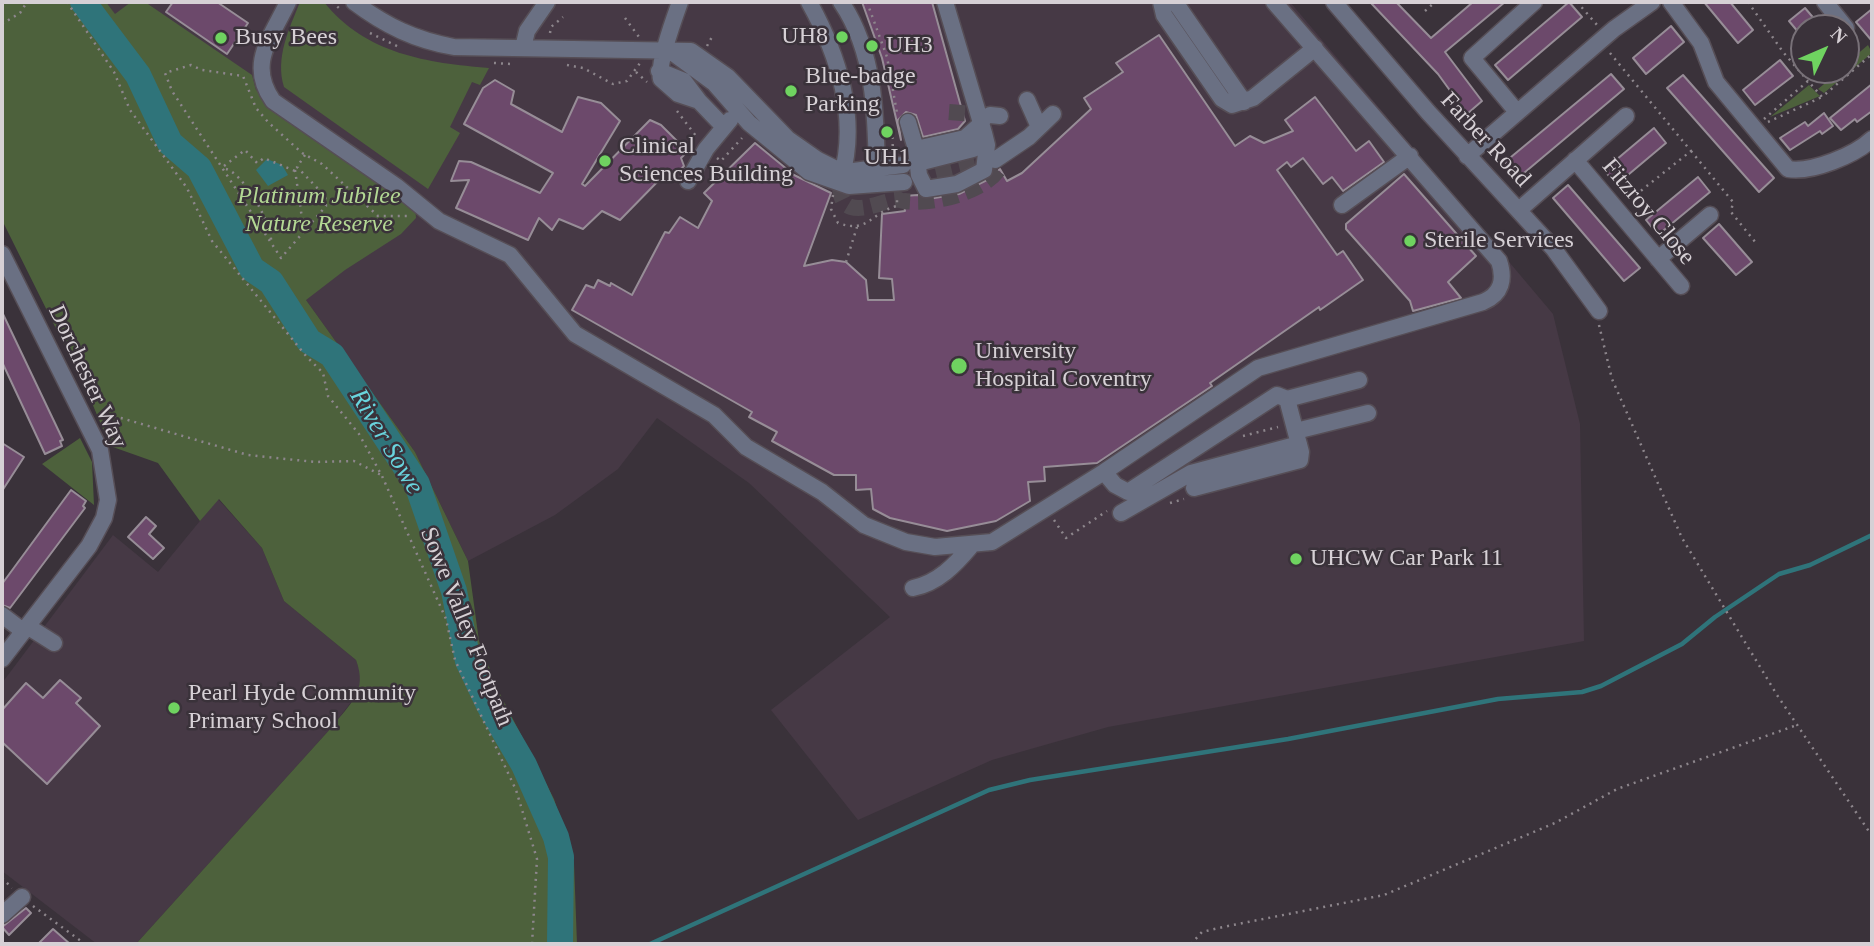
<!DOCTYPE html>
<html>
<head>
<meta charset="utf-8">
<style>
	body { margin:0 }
	#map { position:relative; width:1874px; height:946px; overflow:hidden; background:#3a323a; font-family:Georgia,serif }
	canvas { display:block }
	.frame { position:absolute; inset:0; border:4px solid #d6d0d5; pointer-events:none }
	.north { position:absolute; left:1790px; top:14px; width:70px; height:70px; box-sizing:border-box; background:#3a323a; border:2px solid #787178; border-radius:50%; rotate:46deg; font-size:19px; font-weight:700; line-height:28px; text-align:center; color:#d6d0d5 }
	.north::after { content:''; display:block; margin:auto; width:24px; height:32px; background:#6fd360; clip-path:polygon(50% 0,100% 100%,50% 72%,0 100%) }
</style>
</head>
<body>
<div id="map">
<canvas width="1874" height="946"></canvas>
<div class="frame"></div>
<div class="north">N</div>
</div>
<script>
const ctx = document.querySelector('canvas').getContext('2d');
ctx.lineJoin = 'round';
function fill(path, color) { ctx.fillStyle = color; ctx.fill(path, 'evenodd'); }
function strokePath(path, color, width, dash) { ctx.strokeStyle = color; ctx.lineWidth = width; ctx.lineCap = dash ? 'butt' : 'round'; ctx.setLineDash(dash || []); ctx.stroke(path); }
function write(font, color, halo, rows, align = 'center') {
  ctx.font = font + ' Georgia,serif'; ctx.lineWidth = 5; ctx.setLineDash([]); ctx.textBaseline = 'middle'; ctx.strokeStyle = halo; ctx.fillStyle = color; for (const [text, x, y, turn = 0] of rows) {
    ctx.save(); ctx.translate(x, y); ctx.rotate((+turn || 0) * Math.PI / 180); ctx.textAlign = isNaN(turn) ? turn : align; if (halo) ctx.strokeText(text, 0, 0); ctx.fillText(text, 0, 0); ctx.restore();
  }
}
const built = new Path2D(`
	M106 2H1290L1553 314 1580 424 1584 641 1108 727 992 760 858 820 771 710 890 617 749 483 657 418 618 469 555 515 468 561 415 452 250 222Z
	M218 499 262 548 284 601 356 660 361 673V689L332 727 136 944H97L2 871V683L113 535 158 572Z`);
const green = new Path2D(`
	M2 2H106L115 14 131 2H145L252 75 256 90 415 204 416 218 401 234 345 270 306 300 415 452 468 561 479 641 498 690 554 799 574 863 577 944H136L332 727C350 703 368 692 356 660L284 601 262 548 219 499 200 521 158 463 110 446 87 391 2 220Z
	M300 2H324C365 54 428 63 489 68L480 85 472 82 450 127 460 133 428 189 284 87C275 58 289 29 300 2Z
	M1868 45 1872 53 1824 93 1818 89 1841 70H1846L1848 62Z
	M1809 85 1820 96 1770 117Z
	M80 438 92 462 94 505 42 464Z`);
const water = new Path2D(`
	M267 159 282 165 288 175 268 186 256 170Z`);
const stream = new Path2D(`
	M650 944 989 790 1030 780 1288 739 1498 699 1582 692 1601 686 1682 644 1715 617 1779 574 1810 565 1872 535`);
const river = new Path2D(`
	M83 2 138 75 170 143 199 168 252 269 271 282 309 341 332 355 417 484 454 591 468 661 489 705 524 765 556 837 561 857 560 944`);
const building = new Path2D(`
	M173 2H217L248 23 227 54 166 12Z
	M862 2H932L965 121 958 129 923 137 916 115 906 112 898 120 901 140 882 58Z
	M1370 2H1396L1431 38 1473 2H1505L1445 52 1482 101 1467 114 1438 74Z
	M1569 2 1582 17 1508 80 1495 65Z
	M1704 2H1730L1753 30 1738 43Z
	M1805 8 1822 28H1804V39L1789 21Z
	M1872 9V41L1856 22Z
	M1671 26 1684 42 1646 74 1633 58Z
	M1159 35 1235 146 1250 136 1264 143 1293 131 1285 120 1315 97 1356 151 1369 141 1384 162 1343 191 1332 177 1323 184 1303 158 1291 167 1287 162 1277 170 1337 255 1343 251 1363 280 1320 310 1319 307 1210 383 1212 386 1097 463 1044 467 1045 481 1028 482 1030 501 996 521 947 531 890 518 873 509 871 489 856 490V475H834L772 441 777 432 749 417 752 412 572 310 586 285 594 288 598 280 610 286 611 283 632 295 665 232 669 233 680 217 698 228 712 201 704 193 755 143 794 175 831 193 804 266 832 260 846 262 866 280 868 300H894L892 279 879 278 882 214 905 211 903 196 918 195 928 199 959 194 989 179 1000 169 1007 181 1022 173 1091 109 1084 98 1123 72 1116 63Z
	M1780 60 1793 76 1755 105 1743 90Z
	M1611 74 1624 89 1518 178 1505 162Z
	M1683 75 1774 178 1759 192 1667 88Z
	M495 80 514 91 511 104 562 132 578 97 601 103 620 121 582 184 585 186 650 120 661 125 680 144 685 154 681 158 684 166 671 179 663 176 620 220 602 211 583 229 559 219 552 230 539 218 528 240 456 208 469 180 451 181 459 161 471 162 540 193 553 173 464 124 483 88Z
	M1872 84V111L1857 122 1855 119 1841 130 1830 118Z
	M1824 113 1833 126 1822 134 1820 131 1790 150 1780 138 1805 122 1808 126Z
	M1654 128 1666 143 1616 185 1604 170Z
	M1404 174 1476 256 1448 282 1461 298 1413 311 1410 301 1346 229V224Z
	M1698 177 1710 192 1658 235 1646 220Z
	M1568 185 1640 268 1624 281 1553 198Z
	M1719 224 1752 262 1736 275 1703 238Z
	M2 312 63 440 60 441 62 446 45 454 2 362Z
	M2 443 24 457 2 491Z
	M71 490 86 501 83 506 85 508 10 608 2 605V584Z
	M146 517 156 526 149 534 164 548 153 559 128 537Z
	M60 680 81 698 76 703 100 726 47 784 2 742V710L26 683 43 698Z
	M26 908 31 913 9 935 2 927Z
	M53 929 70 944H38Z`);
const minorTunnel = new Path2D(`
	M949 112 990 115
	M840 184C840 193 841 204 851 207 864 211 881 202 894 200 903 199 895 200 904 201 933 205 982 193 999 169L995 160 909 180`);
const path = new Path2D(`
	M67 2 114 72 130 110 187 188 212 241 306 356 323 373 328 396 359 434 382 476 446 619 455 660 516 790 537 859 532 944
	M332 2 340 9
	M867 2 887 57 897 113
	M1577 2 1598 26
	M1748 2 1783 52 1808 81
	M1425 11 1435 2
	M625 18 639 37
	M2 24 20 13 27 2
	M370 33 401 48
	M550 33 551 27 563 17
	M707 46 713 35
	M1610 53 1691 151 1628 201
	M494 63 511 64
	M567 65 583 68 613 84 627 81 640 63
	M636 72 647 82
	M677 111 696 136
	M1764 119 1808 81 1822 97 1872 54
	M1768 122 1822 97
	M892 130 893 151
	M1691 151 1733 202 1731 212 1756 243
	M305 155 297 167 325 196 326 206 281 258 172 91 165 73 191 65 202 70 243 76 256 108 268 122 302 153 322 164 378 216H410
	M717 158 721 161 742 138
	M224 166 245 150 257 163 264 158 295 171
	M226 169C244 174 273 225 271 243
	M295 170 304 232
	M833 195 831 209 838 223C869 234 871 212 897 206V198
	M846 262 857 227
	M1599 325 1612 379 1682 538 1777 695 1872 836
	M100 415 121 418 248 455 315 462 354 461 381 475
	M1243 436 1278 427
	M1170 503 1184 499
	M1054 520 1066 538 1107 511
	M2 878 12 888
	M33 906 85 944
	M1191 944 1202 932 1223 927 1384 895 1555 823 1617 789 1797 725`);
const minor = new Path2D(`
	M288 2C271 38 247 64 273 101L396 186 439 221 510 255 575 334 714 415 746 447 822 492 864 525 906 542 935 547 992 542 1104 472 1258 368 1483 302C1502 294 1505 279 1499 261L1274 2
	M354 2C386 26 415 40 454 47L691 51 728 77 788 139 818 160 834 168 853 171 903 165
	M680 2C674 19 657 65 661 79L678 94 699 101 724 127
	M809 2C838 54 859 119 841 178
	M841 2C876 53 876 119 877 178
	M1161 2 1164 15 1222 99 1232 105 1253 98 1315 48
	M1175 2 1244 102
	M1334 2 1428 112 1553 248 1599 311
	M1671 2 1701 43 1716 82 1788 169C1812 173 1855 155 1872 139
	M1825 2 1846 28
	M523 48 527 31 547 2
	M669 50 714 83 749 123 809 172 849 186 904 182
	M659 71 684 81 699 101
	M1027 100 1039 127
	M1517 112 1472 58 1534 2
	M990 115 1000 116
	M908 122 916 149 926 161 973 149 984 133 945 2
	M982 123 965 138 916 149 919 175 926 189 957 184 984 170 987 145 984 133
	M1467 156 1614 29 1652 2
	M995 160 1029 137 1053 114
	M1575 160 1681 286
	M688 181 706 149 730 120
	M1342 205 1410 156
	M1519 210 1626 116
	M2 254 100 450 108 500 104 518 89 546 2 659
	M1658 259 1710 215
	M1287 399 1359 380
	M1296 431 1368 413
	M1104 472 1115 485 1128 492 1277 395 1287 399 1301 452 1300 460 1194 488
	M1121 513 1191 473 1299 444
	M913 588C938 583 955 565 971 546
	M2 615 23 631
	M27 626 54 643
	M2 915 22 897`);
const markers = [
	[842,37,7,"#6fd360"],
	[221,38,7,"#6fd360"],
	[872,46,7,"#6fd360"],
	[791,91,7,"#6fd360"],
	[887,132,7,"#6fd360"],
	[605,161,7,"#6fd360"],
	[1410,241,7,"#6fd360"],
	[959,366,9,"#6fd360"],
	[1296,559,7,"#6fd360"],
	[174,708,7,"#6fd360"]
];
const poiNames = [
	["UH8",828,37,"right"],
	["Busy Bees",235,38],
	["UH3",886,46],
	["Blue-badge",805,77],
	["Parking",805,105],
	["Clinical",619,147],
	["Sciences Building",619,175],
	["UH1",887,158,"center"],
	["Sterile Services",1424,241],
	["University",975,352],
	["Hospital Coventry",975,380],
	["UHCW Car Park 11",1310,559],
	["Pearl Hyde Community",188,694],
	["Primary School",188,722]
];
const streetNames = [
	["Farber Road",1485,140,47],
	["Fitzroy Close",1648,212,50],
	["Dorchester Way",87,377,65],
	["Sowe Valley Footpath",466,627,68]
];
const parkNames = [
	["Platinum Jubilee",319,197],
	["Nature Reserve",319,225]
];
const waterNames = [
	["River Sowe",386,442,59]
];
fill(built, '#463945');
fill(green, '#4d613c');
fill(water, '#2f747a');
strokePath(stream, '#2f747a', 4.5);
strokePath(river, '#2f747a', 26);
fill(building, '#6c496b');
strokePath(building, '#978d97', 2);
strokePath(minorTunnel, '#514a51', 16, [16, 8]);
strokePath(minor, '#564e56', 19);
strokePath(path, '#8d868c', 2.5, [2, 5]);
strokePath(minor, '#6a7083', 16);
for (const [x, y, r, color] of markers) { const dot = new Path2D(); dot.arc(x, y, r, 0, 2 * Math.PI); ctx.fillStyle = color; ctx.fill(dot); strokePath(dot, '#3a323a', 2.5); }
write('24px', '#d6d0d5', '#3a323a', poiNames, 'left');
write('24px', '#d6d0d5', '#3a323a', streetNames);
write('italic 24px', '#b3d894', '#3a323a', parkNames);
write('italic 26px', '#69d4dd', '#3a323a', waterNames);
</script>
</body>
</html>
